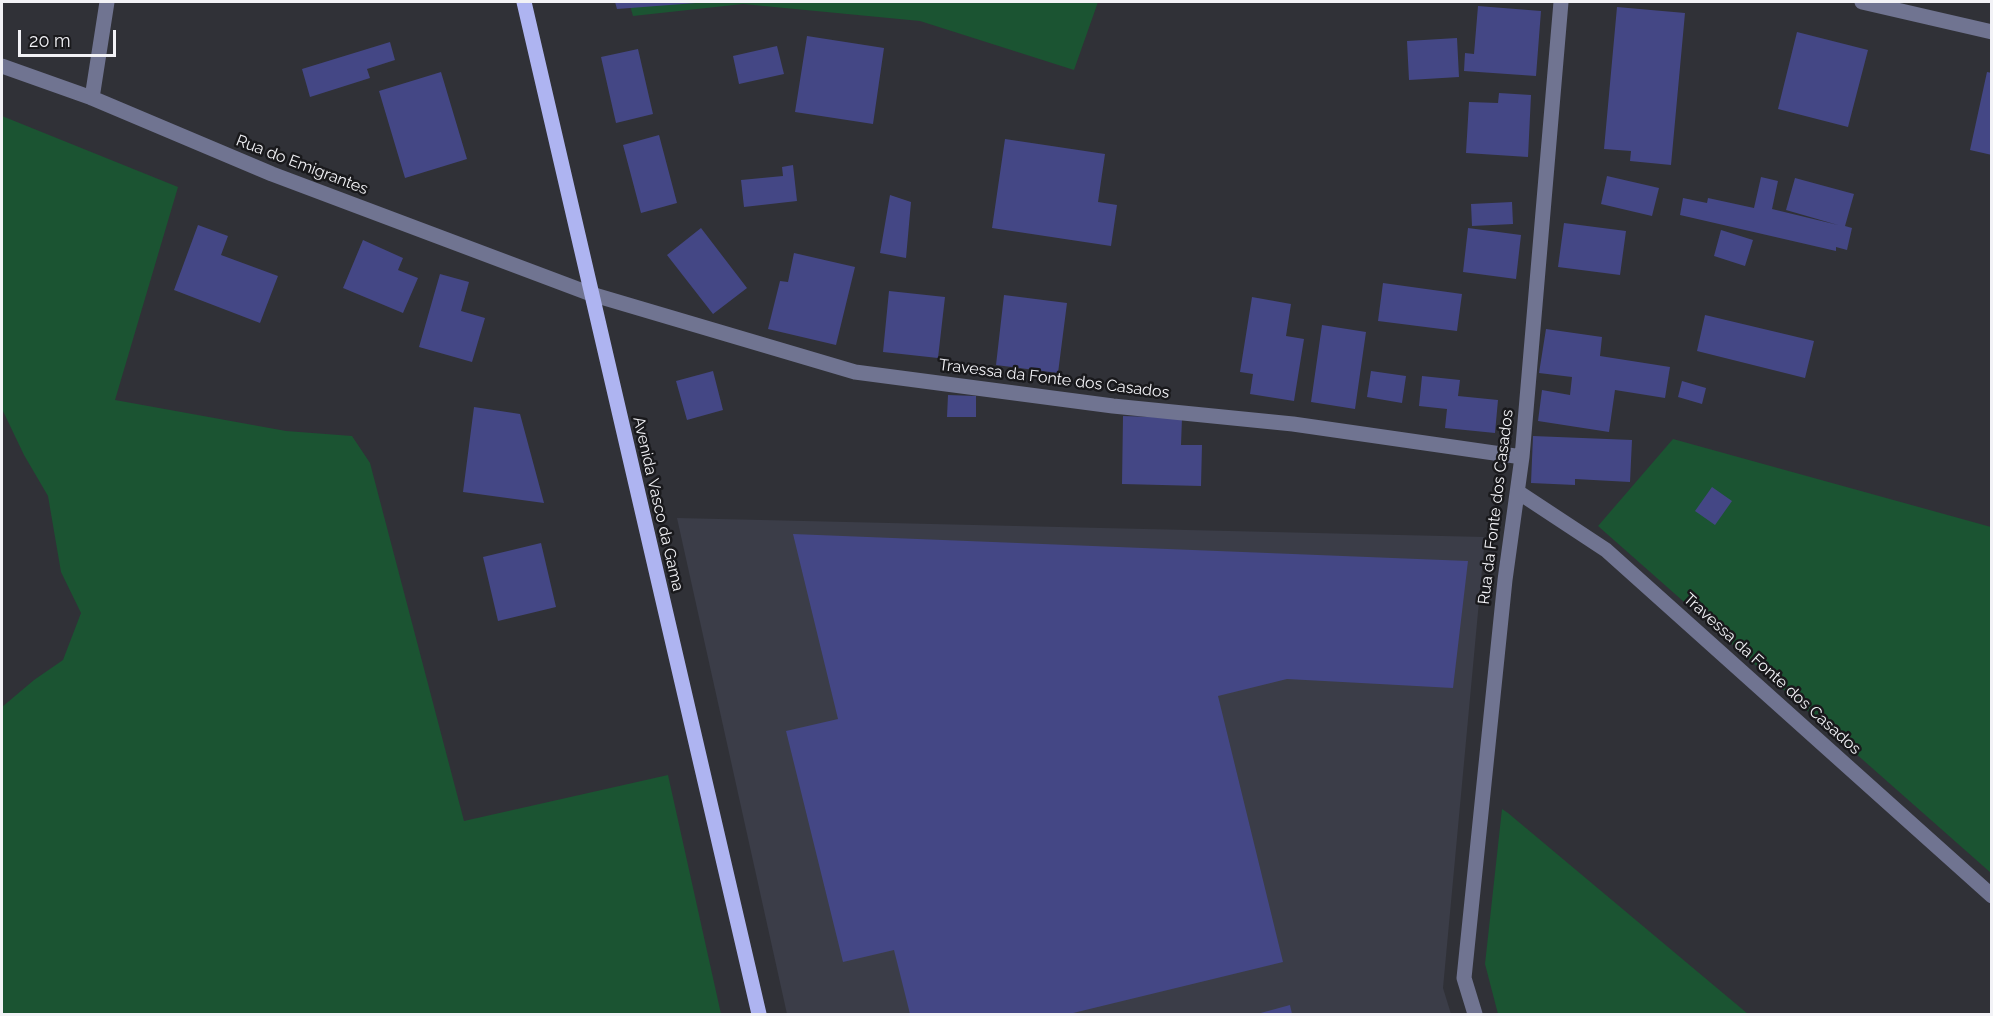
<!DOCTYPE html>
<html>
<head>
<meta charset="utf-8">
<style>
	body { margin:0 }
	#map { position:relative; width:1993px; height:1016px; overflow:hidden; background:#303137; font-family:Raleway,sans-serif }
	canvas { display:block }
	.frame { position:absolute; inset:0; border:3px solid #f2f2f6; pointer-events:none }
	.scale { position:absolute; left:18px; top:30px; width:98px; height:27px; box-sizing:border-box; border:3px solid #f2f2f6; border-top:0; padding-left:8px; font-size:18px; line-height:21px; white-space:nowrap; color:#f2f2f6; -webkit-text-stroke:4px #19191c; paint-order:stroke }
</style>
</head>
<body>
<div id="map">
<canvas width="1993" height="1016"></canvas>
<div class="frame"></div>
<div class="scale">20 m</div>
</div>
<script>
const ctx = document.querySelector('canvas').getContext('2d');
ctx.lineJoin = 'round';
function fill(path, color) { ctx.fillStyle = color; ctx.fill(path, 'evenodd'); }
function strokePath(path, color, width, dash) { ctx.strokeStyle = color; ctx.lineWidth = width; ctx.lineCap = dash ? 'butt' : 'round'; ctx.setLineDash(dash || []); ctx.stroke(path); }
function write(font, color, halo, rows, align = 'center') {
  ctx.font = font + ' Raleway,sans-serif'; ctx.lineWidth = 5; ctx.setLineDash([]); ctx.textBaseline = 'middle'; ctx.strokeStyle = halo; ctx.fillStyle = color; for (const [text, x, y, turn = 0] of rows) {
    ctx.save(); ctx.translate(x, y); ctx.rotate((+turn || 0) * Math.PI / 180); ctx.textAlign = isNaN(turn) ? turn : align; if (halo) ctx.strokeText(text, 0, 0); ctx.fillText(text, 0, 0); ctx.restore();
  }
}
const built = new Path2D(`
	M677 518 1485 537 1443 988 1451 1014H787Z`);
const green = new Path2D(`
	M629 2H1098L1074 70 920 21 743 4 633 16Z
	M2 116 178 187 115 400 286 431 352 436 370 463 464 821 668 775 721 1014H2V707L34 680 63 660 81 613 61 572 48 496 24 455 2 409Z
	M1673 439 1991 527V873L1598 526Z
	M1502 809 1508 813 1748 1014H1498L1485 964Z`);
const building = new Path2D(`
	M615 2H695L696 3 617 9Z
	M1478 6 1541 11 1536 76 1464 71 1465 53 1474 54Z
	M1617 7 1685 13 1671 165 1630 161 1631 151 1604 149Z
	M1797 32 1868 50 1848 127 1778 109Z
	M807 36 884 48 873 124 795 112Z
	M1457 38 1459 77 1409 80 1407 41Z
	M390 42 395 60 367 69 370 78 310 97 302 69Z
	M777 46 784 74 739 84 733 56Z
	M638 49 653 114 616 123 601 57Z
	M441 72 467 159 405 178 379 91Z
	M1987 72 1992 73V155L1970 150Z
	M1499 93 1531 95 1528 157 1466 153 1469 102 1498 103Z
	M659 135 677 203 641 213 623 145Z
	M1005 139 1105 154 1098 202 1117 205 1111 246 992 228Z
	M793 165 797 201 744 207 741 180 783 176 782 167Z
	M1607 176 1659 188 1652 216 1601 204Z
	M1761 177 1778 181 1772 209 1838 225 1786 210 1795 178 1854 194 1845 226 1852 228 1847 250 1836 247V251L1680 215 1683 198 1707 203 1708 198 1754 208Z
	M890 195 911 202 906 258 880 253Z
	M1512 202 1513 224 1472 226 1471 204Z
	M1564 223 1626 231 1620 275 1558 267Z
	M198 225 228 236 221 255 278 276 260 323 174 290Z
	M701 228 747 288 713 314 667 255Z
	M1468 228 1521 235 1516 279 1463 272Z
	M1721 230 1753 240 1745 266 1714 256Z
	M363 240 403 258 398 270 418 278 403 313 343 288Z
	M794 253 855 267 836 345 768 329 780 281 788 282Z
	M440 274 469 282 461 311 485 318 472 362 419 347Z
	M1383 283 1462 294 1457 331 1378 321Z
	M889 291 945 297 938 358 883 352Z
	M1004 295 1067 303 1058 373 996 365Z
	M1252 297 1291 304 1286 336 1304 339 1294 401 1250 394 1253 374 1240 372Z
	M1705 315 1814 341 1805 378 1697 351Z
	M1322 325 1366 332 1355 409 1311 402Z
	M1546 329 1602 337 1600 356 1670 367 1665 398 1615 390 1609 432 1538 421 1542 390 1570 395 1572 377 1539 373Z
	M713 371 723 410 687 420 676 381Z
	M1371 371 1406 376 1402 403 1367 397Z
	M1422 376 1460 380 1458 396 1498 400 1495 433 1445 428 1447 409 1419 406Z
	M1682 381 1706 388 1702 404 1678 397Z
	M948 395 976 396V417H947Z
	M474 407 520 414 544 503 463 492Z
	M1123 416 1182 418 1181 445H1202L1201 486 1122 484Z
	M1533 436 1632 440 1630 482 1575 479V485L1531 483Z
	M1712 487 1732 501 1715 525 1695 511Z
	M793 534 1468 561 1453 688 1287 679 1218 696 1283 962 1069 1014H910L894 950 843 962 786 731 838 719Z
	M541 543 556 607 498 621 483 557Z
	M1290 1005 1292 1014H1257Z`);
const minor = new Path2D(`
	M1862 2 1992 32
	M2 66 92 98 272 174 591 294 855 372 1113 406 1293 424 1522 457
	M92 98 107 2
	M1518 492 1606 550 1992 896
	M1475 1014 1464 978 1505 580 1522 457 1561 2`);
const major = new Path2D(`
	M524 2 759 1014`);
const streetNames = [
	["Rua do Emigrantes",302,165,21],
	["Travessa da Fonte dos Casados",1054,379,7],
	["Avenida Vasco da Gama",658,504,77],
	["Rua da Fonte dos Casados",1496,507,-83],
	["Travessa da Fonte dos Casados",1772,674,42]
];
fill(built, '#3b3d48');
fill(green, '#1b5432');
fill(building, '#444785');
strokePath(minor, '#707491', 15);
strokePath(major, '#aeb4f1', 15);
write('16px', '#f2f2f6', '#19191c', streetNames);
</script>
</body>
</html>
